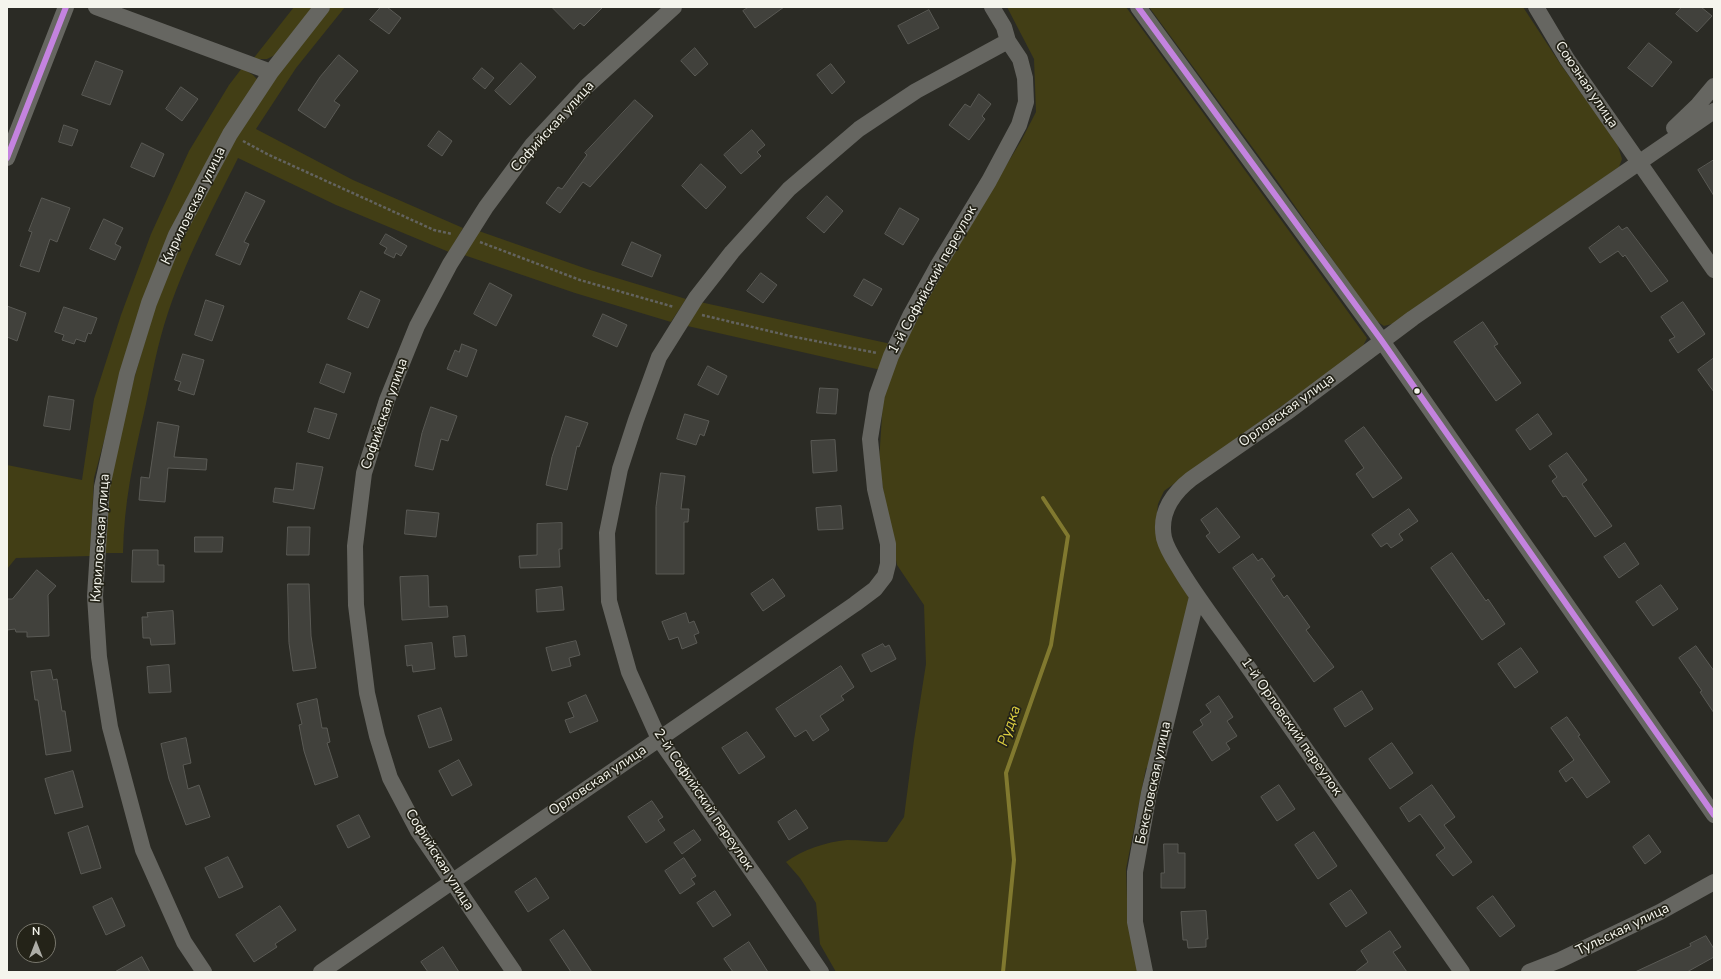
<!DOCTYPE html>
<html>
<head>
<meta charset="utf-8">
<style>
	body { margin:0 }
	#map { position:relative; width:1721px; height:979px; overflow:hidden; background:#2b2b25; font-family:"Nunito Sans",sans-serif }
	canvas { display:block }
	.frame { position:absolute; inset:0; border:8px solid #f5f5ed; pointer-events:none }
	.north { position:absolute; left:16px; top:923px; width:40px; height:40px; box-sizing:border-box; background:#242318; border:1px solid #78776d; border-radius:50%; rotate:0deg; font-size:11px; font-weight:700; line-height:16px; text-align:center; color:#f5f5ed }
	.north::after { content:''; display:block; margin:auto; width:14px; height:18px; background:#aeaea7; clip-path:polygon(50% 0,100% 100%,50% 72%,0 100%) }
</style>
</head>
<body>
<div id="map">
<canvas width="1721" height="979"></canvas>
<div class="frame"></div>
<div class="north">N</div>
</div>
<script>
const ctx = document.querySelector('canvas').getContext('2d');
ctx.lineJoin = 'round';
function fill(path, color) { ctx.fillStyle = color; ctx.fill(path, 'evenodd'); }
function strokePath(path, color, width, dash) { ctx.strokeStyle = color; ctx.lineWidth = width; ctx.lineCap = dash ? 'butt' : 'round'; ctx.setLineDash(dash || []); ctx.stroke(path); }
function write(font, color, halo, rows, align = 'center') {
  ctx.font = font + ' "Nunito Sans",sans-serif'; ctx.lineWidth = 3.5; ctx.setLineDash([]); ctx.textBaseline = 'middle'; ctx.strokeStyle = halo; ctx.fillStyle = color; for (const [text, x, y, turn = 0] of rows) {
    ctx.save(); ctx.translate(x, y); ctx.rotate((+turn || 0) * Math.PI / 180); ctx.textAlign = isNaN(turn) ? turn : align; if (halo) ctx.strokeText(text, 0, 0); ctx.fillText(text, 0, 0); ctx.restore();
  }
}
const green = new Path2D(`
	M294 7H313L277 54 267 59H253Z
	M330 7H345L296 68 256 129 353 180 463 228 449 252 336 205 238 158C209 216 178 274 161 336 154 361 150 387 144 413 133 460 124 504 123 553H104L109 480 119 431 158 296 188 225 227 150 279 69Z
	M1007 7H1126L1367 338 1362 348 1164 491 1158 504 1155 531 1189 593 1188 610 1148 768H1146L1126 869 1127 898 1138 972H836L820 944 816 903 800 878 786 862C802 850 826 842 847 840 860 840 874 842 887 842L904 817 914 740 926 664 924 605 897 565 886 509 879 462 883 400 890 373 941 272 1021 141 1036 112 1034 59Z
	M1149 7H1523L1561 65 1617 143 1622 159 1619 167 1396 323 1384 326 1375 320 1278 182Z
	M242 68 253 75 258 80 221 139 121 377 94 478 90 556 16 558 7 569V465L82 480 94 399 121 315 151 234 189 151 229 85Z
	M476 230 587 269 686 299 671 322 575 293 461 254Z
	M700 302 891 344 881 370 683 325Z`);
const stream = new Path2D(`
	M1003 972 1014 860 1006 773 1051 645 1068 536 1043 498`);
const building = new Path2D(`
	M381 7H387L401 18 389 34 370 20Z
	M552 7H603L584 26 580 23 574 29Z
	M749 7H784L755 28 743 11Z
	M1682 7H1701L1712 16 1697 32 1676 14Z
	M929 10 939 28 908 44 898 26Z
	M1649 43 1672 62 1652 87 1628 68Z
	M695 48 708 64 695 76 681 61Z
	M339 55 358 71 334 101 340 105 325 128 298 110 320 77Z
	M96 61 123 71 110 105 82 95Z
	M521 63 536 77 510 105 495 91Z
	M831 64 845 82 832 94 817 75Z
	M482 68 494 78 485 89 473 79Z
	M181 87 198 99 182 121 166 109Z
	M979 94 991 104 982 116 985 119 969 140 949 125 965 104 970 107Z
	M635 100 653 116 590 187 583 182 560 213 546 203 558 187 562 189 587 155 585 153Z
	M64 125 78 130 72 146 59 142Z
	M752 130 765 145 757 152 761 156 741 174 724 155Z
	M439 131 452 141 442 156 428 146Z
	M142 143 164 154 154 177 131 167Z
	M1714 160V196L1698 170Z
	M701 164 726 187 706 209 682 186Z
	M246 192 265 201 244 242 249 244 240 265 216 255Z
	M827 196 843 211 824 233 807 218Z
	M42 198 70 208 57 242 50 239 39 272 20 266 32 232 29 231Z
	M900 208 919 219 903 245 885 234Z
	M104 219 123 228 115 244 121 247 115 260 90 249Z
	M1619 226 1622 230 1627 227 1668 281 1651 292 1625 255 1623 257 1618 251 1600 263 1589 248Z
	M386 234 407 246 401 256 396 253 394 258 384 253 387 248 380 244Z
	M632 242 661 255 652 277 622 265Z
	M761 273 777 285 763 303 747 291Z
	M864 279 882 289 872 306 854 296Z
	M490 283 512 295 496 326 474 314Z
	M361 291 380 300 368 328 348 319Z
	M206 300 224 306 212 341 195 335Z
	M1683 302 1705 334 1678 353 1669 340 1675 337 1661 317Z
	M7 306 26 313 17 341 7 337Z
	M64 307 97 318 91 334 88 333 85 342 76 339 74 344 62 340 64 335 55 332Z
	M603 314 627 325 617 347 593 336Z
	M1483 322 1498 344 1494 346 1521 383 1496 401 1454 342Z
	M462 344 477 350 467 377 447 369 455 350 459 352Z
	M183 354 204 360 194 395 178 390 181 382 175 380Z
	M1714 358V392L1698 370Z
	M327 364 351 373 344 393 320 383Z
	M708 366 727 376 718 395 698 385Z
	M820 388 838 389 836 414 817 413Z
	M49 396 74 400 70 430 44 426Z
	M431 407 457 416 448 441 441 439 433 470 415 466 422 433Z
	M315 408 337 414 329 439 308 432Z
	M685 414 709 421 704 436 700 434 696 445 677 439Z
	M1538 414 1552 434 1530 450 1516 430Z
	M566 416 588 423 579 447 577 446 567 490 546 485 552 457Z
	M158 422 179 426 174 457 207 459 206 470 168 468 165 502 139 500 141 477 149 478Z
	M1364 427 1402 478 1373 498 1356 474 1364 468 1345 441Z
	M835 440 837 471 813 473 811 441Z
	M1567 453 1587 480 1582 484 1612 526 1595 537 1566 496 1563 497 1552 481 1557 477 1549 466Z
	M297 463 323 467 314 509 273 502 275 488 293 490Z
	M661 473 685 476 681 509H689L688 522H684V574H656V507Z
	M841 506 843 529 818 530 816 508Z
	M1217 508 1240 537 1219 553 1206 536 1210 533 1201 520Z
	M1409 509 1418 521 1399 534 1403 540 1391 548 1387 543 1381 547 1372 535Z
	M407 510 439 513 436 537 405 534Z
	M562 523V549H559L560 567 520 568 519 556 537 555V524Z
	M288 527H310L309 555H287Z
	M195 537H223L222 552H195Z
	M1625 543 1639 564 1619 578 1604 557Z
	M133 550H158V565H164V582H132Z
	M1452 553 1486 601 1488 599 1505 624 1482 640 1431 568Z
	M1253 554 1258 561 1262 558 1275 576 1271 579 1284 598 1287 595 1310 627 1306 630 1334 667 1314 682 1233 568Z
	M37 570 56 586 48 595 49 636 27 637V632H16L15 629 7 630V599H12Z
	M428 576 429 607 447 606 448 617 402 620 400 577Z
	M773 579 785 596 763 611 751 594Z
	M288 584H309L311 636 316 668 293 671 289 643Z
	M1661 585 1678 609 1653 626 1636 602Z
	M562 587 564 610 537 612 536 590Z
	M173 611 175 644 151 645 150 638H143L142 617H148L147 613Z
	M686 613 689 623 694 621 699 633 694 635 697 643 682 649 678 637 669 640 662 622Z
	M465 636 467 656 455 657 453 637Z
	M576 641 580 655 569 658 571 666 552 671 546 648Z
	M432 643 435 669 413 672 412 665 407 666 405 646Z
	M883 644 885 647 889 645 896 659 871 672 862 655Z
	M1696 646 1714 671V713L1700 692 1702 691 1679 658Z
	M1521 648 1538 672 1515 688 1498 664Z
	M169 665 171 692 149 693 147 667Z
	M841 666 854 687 841 696 844 700 820 716 829 730 813 741 806 730 795 737 776 709Z
	M51 670 53 680 57 679 62 711H65L71 751 46 755 38 700H35L31 672Z
	M1362 691 1373 709 1345 727 1334 709Z
	M586 695 598 721 570 733 565 720 574 717 568 703Z
	M1219 696 1233 717 1227 721 1237 736 1226 743 1230 749 1212 761 1193 732 1203 725 1200 720 1211 712 1206 705Z
	M317 699 322 728H327L330 742 327 743 338 777 315 785 304 751 299 725 302 724 297 704Z
	M441 708 452 740 429 748 418 716Z
	M1567 717 1580 735 1578 736 1610 782 1587 798 1572 777 1566 782 1559 771 1574 760 1551 728Z
	M747 732 765 757 739 774 722 748Z
	M186 738 191 763 183 765 188 789 199 785 210 817 186 825 169 779 161 744Z
	M1392 743 1413 773 1390 789 1369 759Z
	M459 760 472 785 452 796 439 771Z
	M73 771 83 807 55 814 45 779Z
	M1279 785 1295 809 1277 821 1261 797Z
	M1432 785 1455 817 1444 825 1472 862 1453 876 1436 855 1445 848 1420 814 1409 822 1400 808Z
	M652 801 663 817 658 820 665 830 646 843 628 817Z
	M796 810 808 828 789 840 778 822Z
	M359 815 370 837 348 848 337 826Z
	M88 826 101 868 81 874 68 833Z
	M694 830 701 840 682 854 674 843Z
	M1314 832 1337 866 1318 879 1295 845Z
	M1649 835 1661 852 1645 864 1633 847Z
	M1164 844H1178V853H1185V888H1161V873H1164Z
	M228 857 243 887 219 898 205 868Z
	M684 858 696 876 691 879 695 884 680 894 665 871Z
	M536 878 549 898 528 912 515 892Z
	M1351 890 1367 913 1346 927 1330 904Z
	M715 891 731 915 713 927 697 903Z
	M1493 896 1515 926 1500 937 1477 908Z
	M112 898 125 926 106 935 93 907Z
	M280 906 296 930 275 944 277 947 254 962 236 935Z
	M1206 911 1208 939H1206V947L1188 948 1187 940H1183L1181 912Z
	M564 930 592 972H571L550 940Z
	M1390 931 1401 947 1393 952 1407 972H1355L1368 962 1361 951Z
	M1706 936 1714 949V957L1687 972H1635L1691 946 1690 944Z
	M749 942 768 972H733L724 959Z
	M443 947 459 972H428L421 962Z
	M142 957 150 972H115Z`);
const path = new Path2D(`
	M243 141 269 155 434 230 452 234
	M480 242 580 280 674 307
	M702 315 790 336 877 353`);
const minor = new Path2D(`
	M96 7 271 72
	M1138 7 1382 341 1714 815
	M1536 7 1567 59 1714 270
	M1674 128 1698 105 1714 86
	M7 158 66 7
	M204 972 184 942 143 850 110 727 99 657 95 596 102 487 127 374 149 303 176 235 230 134 271 72 322 7
	M321 972 855 604 875 589 885 576 888 564V544L875 489 870 439 877 395 891 356 911 314 937 267 989 181 1019 125 1026 102 1025 78 1020 59 1008 41 1004 27 992 7
	M514 972 418 831 390 778 377 736 367 693 356 605 355 546 364 473 387 400 417 326 450 264 486 207 532 145 587 86 674 7
	M821 972 765 890 659 739 629 672 609 601 607 533 620 469 636 420 659 357 696 298 732 252 789 189 859 129 916 91 1008 41
	M1145 972 1135 922V872L1149 793 1197 597
	M1462 972C1390 871 1320 768 1248 667 1226 635 1201 604 1181 571 1175 561 1167 550 1164 538 1159 513 1172 494 1191 479L1286 413 1413 318 1714 111
	M1529 972 1560 960 1660 912 1714 882`);
const bus1 = new Path2D(`
	M1138 7 1382 341 1714 815
	M7 158 66 7`);
const markers = [
	[1417,391,3.5,"#f5f5ed"]
];
const streetNames = [
	["Союзная улица",1586,85,56],
	["Софийская улица",553,127,-48],
	["Кириловская улица",194,206,-64],
	["1-й Софийский переулок",933,280,-61],
	["Орловская улица",1287,411,-36],
	["Софийская улица",385,414,-71],
	["Кириловская улица",101,538,-86],
	["1-й Орловский переулок",1291,727,55],
	["Орловская улица",598,781,-34],
	["Бекетовская улица",1154,783,-78],
	["2-й Софийский переулок",703,800,56],
	["Софийская улица",439,860,58],
	["Тульская улица",1623,930,-26]
];
const waterNames = [
	["Рудка",1010,726,-71]
];
fill(green, '#423e15');
strokePath(stream, '#81792f', 4);
fill(building, '#41413c');
strokePath(building, '#5a5a55', 1);
strokePath(path, '#63635f', 2.5, [3, 2]);
strokePath(minor, '#666661', 16);
strokePath(bus1, '#c483df', 6);
for (const [x, y, r, color] of markers) { const dot = new Path2D(); dot.arc(x, y, r, 0, 2 * Math.PI); ctx.fillStyle = color; ctx.fill(dot); strokePath(dot, '#242318', 1.5); }
write('14px', '#f5f5ed', '#242318', streetNames);
write('italic 15px', '#ded041', '#242318', waterNames);
</script>
</body>
</html>
